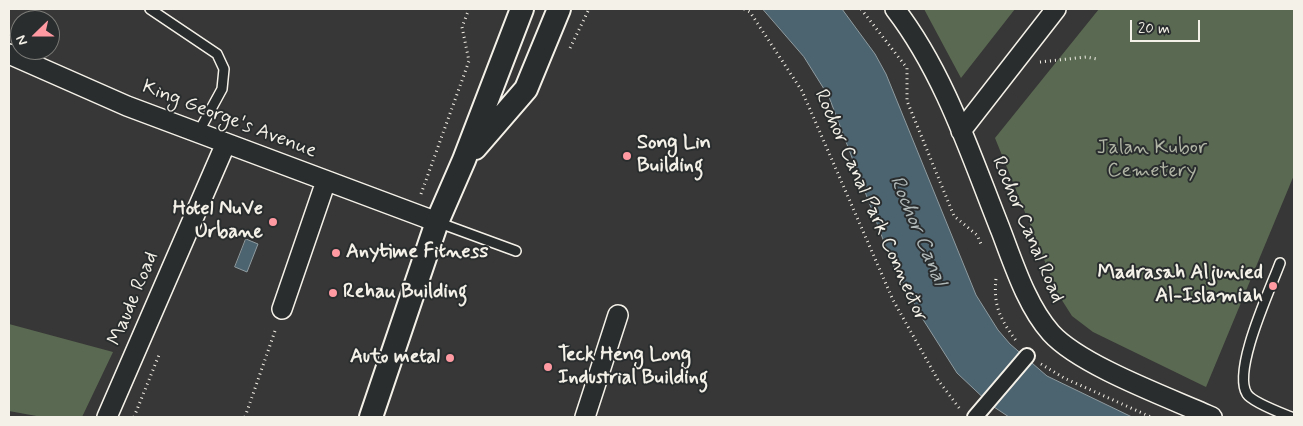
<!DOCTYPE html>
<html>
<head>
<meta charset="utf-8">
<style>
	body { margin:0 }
	#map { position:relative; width:1303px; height:426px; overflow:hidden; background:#383737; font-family:Mynerve,sans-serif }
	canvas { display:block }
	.frame { position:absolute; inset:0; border:10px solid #f4f1e8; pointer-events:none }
	.north { position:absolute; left:10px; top:10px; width:50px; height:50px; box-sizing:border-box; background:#2a2d2e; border:1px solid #7b7b78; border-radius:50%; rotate:248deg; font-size:14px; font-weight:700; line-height:20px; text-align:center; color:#f4f1e8 }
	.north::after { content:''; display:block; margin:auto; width:18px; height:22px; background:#ff9aa2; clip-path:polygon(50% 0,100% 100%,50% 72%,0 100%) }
	.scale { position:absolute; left:1130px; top:20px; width:70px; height:22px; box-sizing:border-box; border:2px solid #f4f1e8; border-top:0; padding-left:6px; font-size:15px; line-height:18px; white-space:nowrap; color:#f4f1e8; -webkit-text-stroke:4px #2a2d2e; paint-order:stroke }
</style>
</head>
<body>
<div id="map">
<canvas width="1303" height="426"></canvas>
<div class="frame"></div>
<div class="north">N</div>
<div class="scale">20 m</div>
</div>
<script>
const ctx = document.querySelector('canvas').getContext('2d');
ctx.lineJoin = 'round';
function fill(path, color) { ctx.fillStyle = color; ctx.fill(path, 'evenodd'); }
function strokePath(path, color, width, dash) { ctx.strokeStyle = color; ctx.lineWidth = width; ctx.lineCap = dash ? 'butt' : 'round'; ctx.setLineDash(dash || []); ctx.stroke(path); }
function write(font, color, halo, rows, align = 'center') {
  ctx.font = font + ' Mynerve,sans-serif'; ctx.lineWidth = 4; ctx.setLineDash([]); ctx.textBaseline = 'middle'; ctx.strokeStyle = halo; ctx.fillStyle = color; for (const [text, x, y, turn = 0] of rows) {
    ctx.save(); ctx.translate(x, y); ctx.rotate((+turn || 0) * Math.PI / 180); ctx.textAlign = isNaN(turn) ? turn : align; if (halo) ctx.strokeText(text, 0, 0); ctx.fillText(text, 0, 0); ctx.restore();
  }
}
const green = new Path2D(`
	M924 9H1015L961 78Z
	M1099 9H1294V175L1206 387 1093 332 1072 316 1058 294 995 138Z
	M9 324 113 352 82 417H42L9 411Z`);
const water = new Path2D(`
	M763 9H842L875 54 886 74 976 295 998 330 1010 344 1047 376 1132 417H1009L991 405 957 373 924 321 892 263 829 97 804 57Z
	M246 239 258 244 247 272 235 267Z`);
const path = new Path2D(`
	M744 9 750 12 802 91 893 300 938 380 960 409
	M861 9 907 68V101L954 216 977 235 981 244
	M570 48 589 9
	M1040 62 1086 57 1097 59
	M421 194 469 61 462 27 469 9
	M996 279C993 307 1001 320 1017 342
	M1041 364 1064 378 1151 417
	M134 417 159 355
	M245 417 276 328`);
const service = new Path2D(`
	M150 9 217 54 224 69 222 89 198 133
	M437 222 516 251
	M1280 263C1270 290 1232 371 1247 394 1252 402 1281 413 1291 417`);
const pedestrian = new Path2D(`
	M975 417 1027 356`);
const minor = new Path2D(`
	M895 9C945 74 971 156 1001 231 1014 265 1027 306 1051 333 1081 366 1170 398 1212 417
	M9 54 127 106 437 222
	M961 131 1056 9
	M282 309 326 181
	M107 417 226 143
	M585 417 618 315`);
const tertiary = new Path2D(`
	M475 148 526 89 559 9
	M371 417 437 222 464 160 522 9`);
const markers = [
	[627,156,5,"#ff9aa2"],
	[273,222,5,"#ff9aa2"],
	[336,253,5,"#ff9aa2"],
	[1273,286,5,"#ff9aa2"],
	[333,293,5,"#ff9aa2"],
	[450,358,5,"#ff9aa2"],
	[548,367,5,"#ff9aa2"]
];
const streetNames = [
	["King George's Avenue",229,120,21],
	["Rochor Canal Park Connector",870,206,66],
	["Rochor Canal Road",1027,230,67],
	["Maude Road",134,299,-67]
];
const poiNames = [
	["Song Lin",637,144],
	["Building",637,167],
	["Hotel NuVe",263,210,"right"],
	["Urbane",263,233,"right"],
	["Anytime Fitness",346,253],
	["Madrasah Aljunied",1263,274,"right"],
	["Al-Islamiah",1263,297,"right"],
	["Rehau Building",343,293],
	["Teck Heng Long",558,356],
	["Industrial Building",558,379],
	["Auto metal",440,358,"right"]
];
const parkNames = [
	["Jalan Kubor",1152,149],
	["Cemetery",1152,172]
];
const waterNames = [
	["Rochor Canal",917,231,67]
];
fill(green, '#5a6a52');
fill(water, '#4c6370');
strokePath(water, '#8f9ca0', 1);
strokePath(service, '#f4f1e8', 12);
strokePath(pedestrian, '#f4f1e8', 18);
strokePath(minor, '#f4f1e8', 22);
strokePath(tertiary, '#f4f1e8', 26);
strokePath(path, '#f4f1e8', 3, [1, 4]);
strokePath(service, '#2a2d2e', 9);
strokePath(pedestrian, '#2a2d2e', 14);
strokePath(minor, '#2a2d2e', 19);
strokePath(tertiary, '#2a2d2e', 22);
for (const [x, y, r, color] of markers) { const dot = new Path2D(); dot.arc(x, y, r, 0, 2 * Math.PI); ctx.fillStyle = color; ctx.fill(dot); strokePath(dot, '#2a2d2e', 2); }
write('20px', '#f4f1e8', '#2a2d2e', streetNames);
write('bold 20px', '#f4f1e8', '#2a2d2e', poiNames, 'left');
write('20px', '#afb4a4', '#2a2d2e', parkNames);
write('italic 21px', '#b1b8b8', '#2a2d2e', waterNames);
</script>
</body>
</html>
